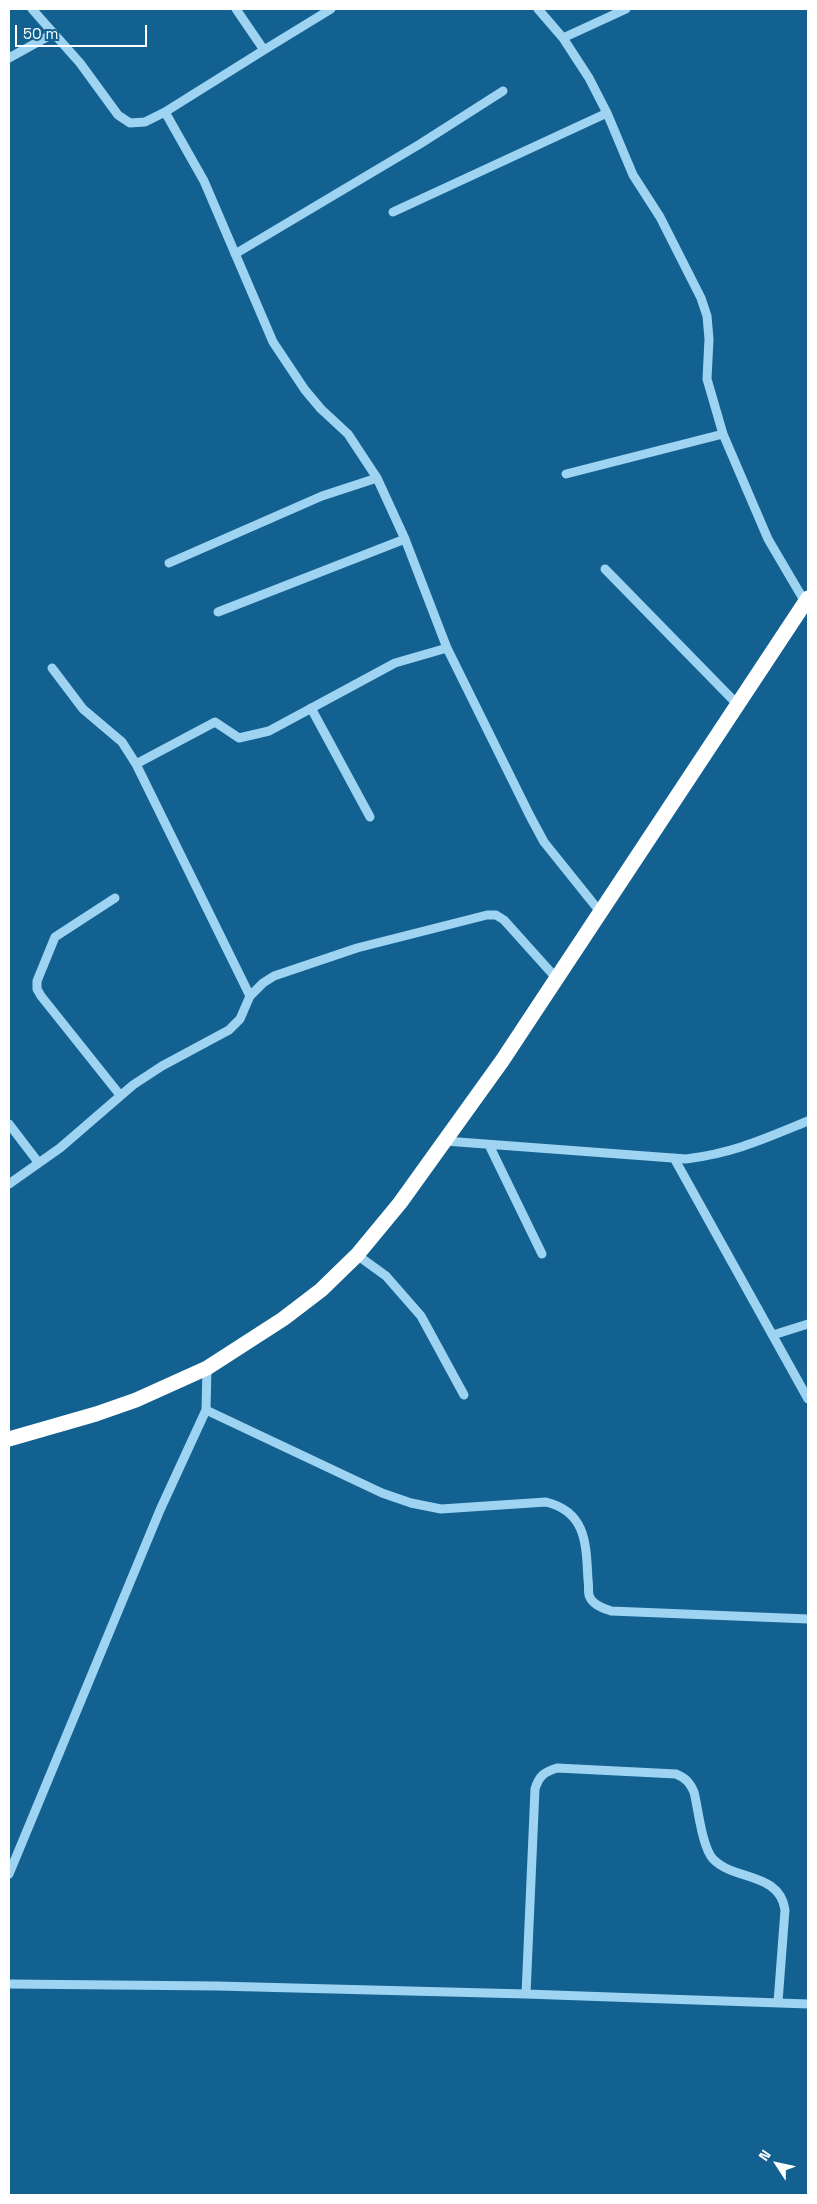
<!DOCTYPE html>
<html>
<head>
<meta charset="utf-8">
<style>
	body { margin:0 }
	#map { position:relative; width:817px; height:2204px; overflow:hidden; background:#126190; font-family:"Space Grotesk",sans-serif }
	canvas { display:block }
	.frame { position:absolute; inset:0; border:10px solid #fff; pointer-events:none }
	.north { position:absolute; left:752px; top:2139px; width:50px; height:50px; -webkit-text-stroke:4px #126190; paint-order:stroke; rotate:305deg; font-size:14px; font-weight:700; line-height:20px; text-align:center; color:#fff }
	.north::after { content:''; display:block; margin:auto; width:18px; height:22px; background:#fff; clip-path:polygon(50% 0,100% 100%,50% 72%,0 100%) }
	.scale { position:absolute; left:15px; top:25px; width:132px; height:22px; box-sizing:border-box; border:2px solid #fff; border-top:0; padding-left:6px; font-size:15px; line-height:18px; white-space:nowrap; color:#fff; -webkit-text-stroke:4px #126190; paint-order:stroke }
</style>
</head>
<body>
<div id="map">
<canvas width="817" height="2204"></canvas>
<div class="frame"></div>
<div class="north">N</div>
<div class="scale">50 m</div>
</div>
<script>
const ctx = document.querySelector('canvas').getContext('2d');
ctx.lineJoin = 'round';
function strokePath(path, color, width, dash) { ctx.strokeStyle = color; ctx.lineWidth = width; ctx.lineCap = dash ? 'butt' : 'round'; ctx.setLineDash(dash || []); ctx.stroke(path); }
const minor = new Path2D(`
	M32 9 80 63 118 115 130 123 145 122 165 112 264 50
	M236 9 264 50 331 9
	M538 9 563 38 589 78 607 113 633 175 660 217 701 298 707 316 709 339 707 379 723 434 768 539 805 602
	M563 38 626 9
	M9 58 54 33
	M165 112 204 181 273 342 305 390 321 409 348 434 377 478 405 539 447 648 530 816 544 842 601 913
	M393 212 607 113
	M235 254 420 144 503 91
	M566 474 723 434
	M169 563 322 496 377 478
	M605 569 738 705
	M218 612 405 539
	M52 668 83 709 122 742 136 764 250 996
	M311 708 370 817
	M136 764 215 722 239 738 269 731 395 663 447 648
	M115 898 55 937 37 981V989L41 996 120 1095
	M9 1124 38 1162
	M445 1141 686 1159C734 1153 764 1139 808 1121
	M489 1145 542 1254
	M674 1158 808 1399
	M9 1184 60 1148 133 1085 162 1066 229 1030 240 1019 250 996 263 983 274 976 357 948 487 915H496L504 920 557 979
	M357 1255 386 1276 421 1316 464 1395
	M773 1335 808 1324
	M207 1368 206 1410 382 1493 411 1503 441 1509 546 1502C587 1512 586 1545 588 1580 589 1584 588 1591 589 1595 592 1605 603 1608 611 1611L808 1619
	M9 1874 160 1510 206 1410
	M9 1984 217 1986 526 1994 808 2004
	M526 1994 535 1789C539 1776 544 1772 557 1768L676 1774C686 1778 690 1783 694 1792 698 1808 702 1847 713 1859 734 1881 780 1872 785 1910L778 2002`);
const highway = new Path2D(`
	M9 1439 96 1414 136 1400 207 1368 283 1319 321 1290 357 1255 400 1203 502 1061 808 598`);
strokePath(minor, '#9ed3f2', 9);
strokePath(highway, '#fff', 15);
</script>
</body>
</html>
